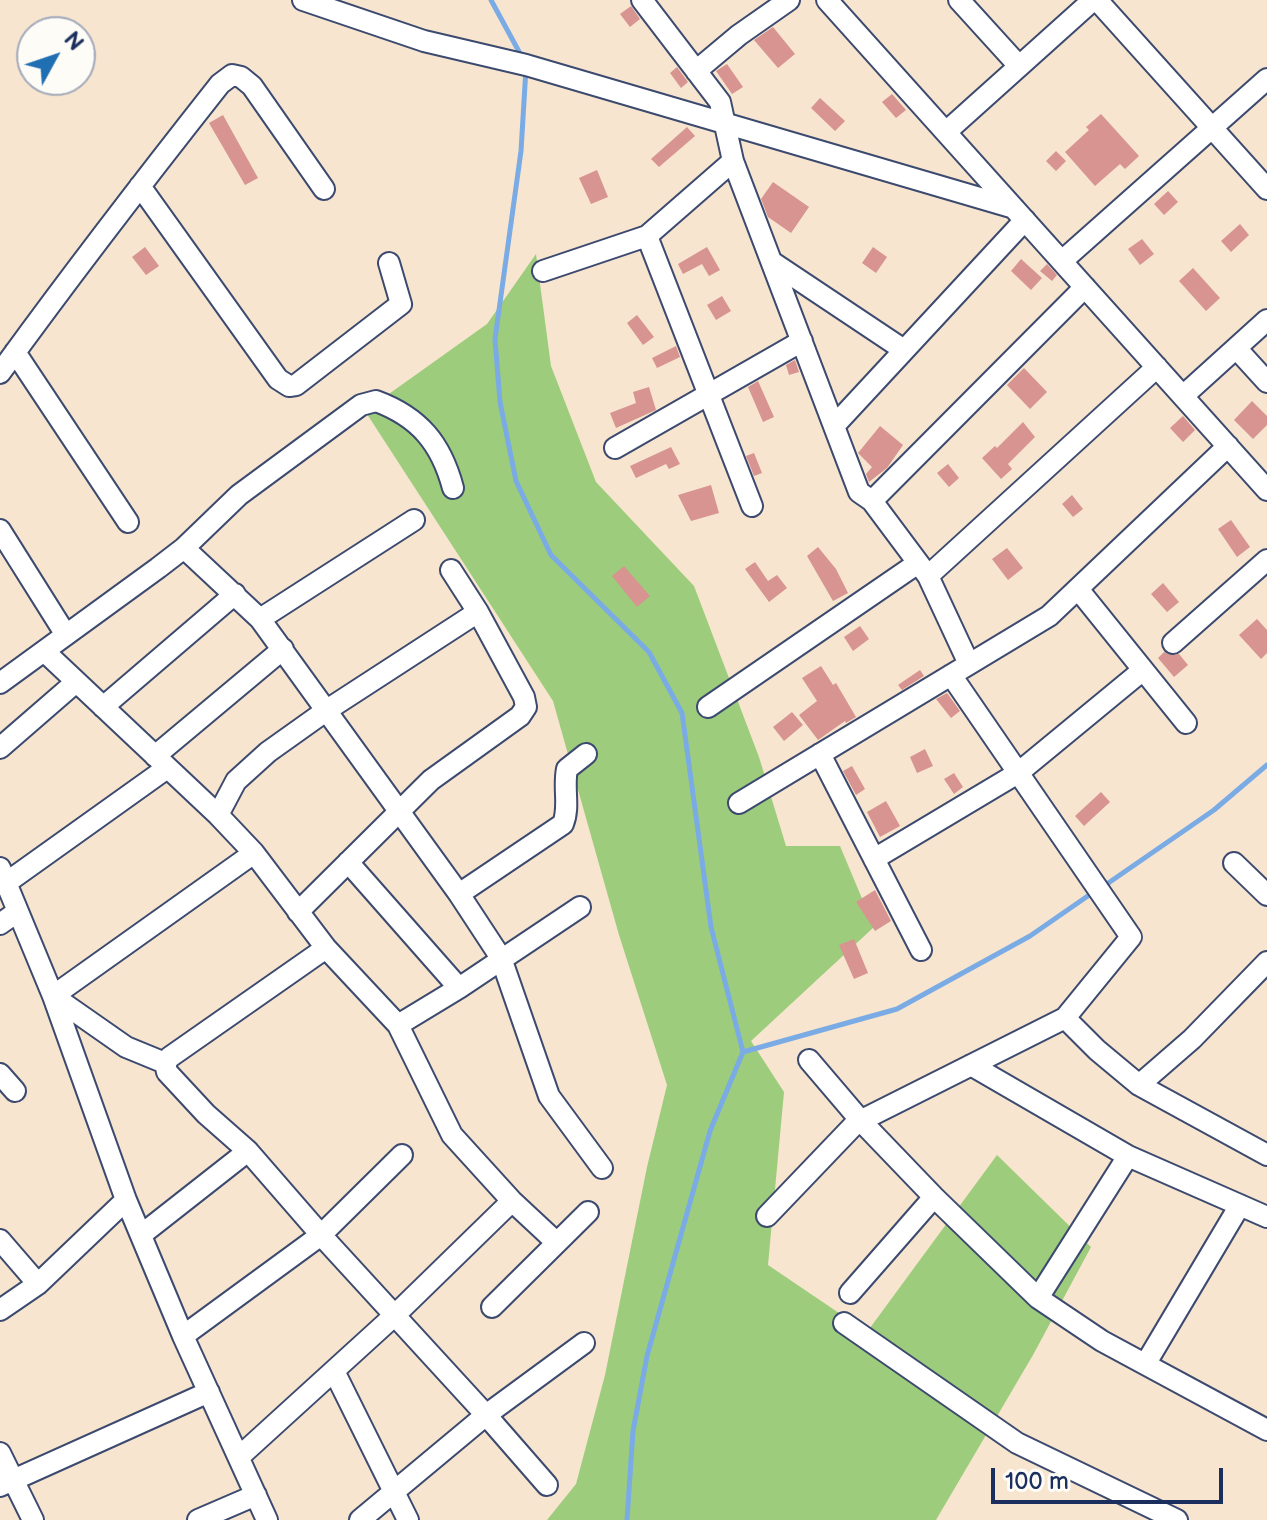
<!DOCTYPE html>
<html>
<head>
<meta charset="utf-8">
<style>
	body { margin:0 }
	#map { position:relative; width:1267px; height:1520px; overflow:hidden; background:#f7e5cf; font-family:"Balsamiq Sans",sans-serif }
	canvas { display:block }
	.north { position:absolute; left:16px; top:16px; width:80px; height:80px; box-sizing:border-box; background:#fdfcf7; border:2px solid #a3aaba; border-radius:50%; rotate:50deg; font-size:22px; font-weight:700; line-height:32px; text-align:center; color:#1b2f5e }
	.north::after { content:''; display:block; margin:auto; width:28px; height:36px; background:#1f6fb2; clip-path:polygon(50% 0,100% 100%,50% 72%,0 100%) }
	.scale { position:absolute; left:991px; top:1468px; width:232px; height:36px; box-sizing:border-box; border:4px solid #1b2f5e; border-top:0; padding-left:10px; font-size:24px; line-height:28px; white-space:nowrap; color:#1b2f5e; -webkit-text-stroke:6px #fdfcf7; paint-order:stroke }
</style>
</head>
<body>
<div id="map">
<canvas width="1267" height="1520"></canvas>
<div class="north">N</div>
<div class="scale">100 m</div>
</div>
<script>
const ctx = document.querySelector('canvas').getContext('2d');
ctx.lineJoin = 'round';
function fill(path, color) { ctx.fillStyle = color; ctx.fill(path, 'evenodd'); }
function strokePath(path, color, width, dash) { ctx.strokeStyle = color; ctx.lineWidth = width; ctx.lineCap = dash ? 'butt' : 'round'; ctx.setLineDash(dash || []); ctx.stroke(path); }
const green = new Path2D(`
	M536 254 551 366 596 482 694 586 759 757 786 846H840L874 927 751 1041 784 1092 768 1265 867 1332 997 1155 1091 1247 1033 1355 936 1520H547L576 1484 605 1375 647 1167 667 1085 619 935 553 701 365 411 487 324Z`);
const stream = new Path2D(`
	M491 0 523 59
	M526 68 521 151 495 339 500 402 516 481 551 555 649 652 682 713 711 927 743 1052 710 1131 647 1356 633 1431 627 1520
	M1104 886 1214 810 1267 765
	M743 1052 897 1009 1030 936 1095 891`);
const building = new Path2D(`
	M631 6 640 19 630 27 620 14Z
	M773 27 795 54 778 68 754 40Z
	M727 64 743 87 732 94 716 71Z
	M677 67 688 82 681 88 670 73Z
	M892 94 906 110 896 118 882 102Z
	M820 98 845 121 835 131 811 108Z
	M1101 114 1139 156 1125 169 1120 164 1095 186 1065 152 1089 130 1086 127Z
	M223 115 258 178 245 185 209 123Z
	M687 127 695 136 659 167 651 159Z
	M1056 151 1066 161 1056 171 1046 161Z
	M597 170 608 197 591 204 579 178Z
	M773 182 809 207 791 233 768 217 761 199Z
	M1168 191 1178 202 1164 215 1154 204Z
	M1240 224 1249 235 1231 252 1221 241Z
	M1142 239 1154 254 1140 265 1128 249Z
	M145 247 159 266 146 275 132 257Z
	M707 247 720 270 709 276 702 264 683 274 678 264Z
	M873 247 887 257 876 273 862 263Z
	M1021 259 1042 278 1031 290 1011 271Z
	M1047 264 1057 275 1052 281 1040 271Z
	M1193 268 1220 298 1206 311 1179 281Z
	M722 296 731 311 716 320 707 305Z
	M637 315 654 337 643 345 627 323Z
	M676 346 680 357 657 368 652 358Z
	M795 360 799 372 789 375 786 365Z
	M1024 368 1047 392 1030 409 1007 385Z
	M758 381 774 417 763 422 748 387Z
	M649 387 656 410 616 428 610 413 636 403 633 392Z
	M1252 401 1267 416V425L1253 439 1234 420Z
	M1183 416 1195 430 1183 442 1170 428Z
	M1023 422 1035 437 1008 464 1012 469 1001 479 982 458 995 446 997 448Z
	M880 426 903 445 887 468 869 482 866 474 872 467 858 453Z
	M671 447 680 464 669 469 666 464 636 478 630 466Z
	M754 453 762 473 754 476 746 456Z
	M948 464 959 478 949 487 937 473Z
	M711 485 719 513 691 521 678 495Z
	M1072 495 1083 509 1073 517 1062 504Z
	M1231 520 1250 547 1237 557 1218 529Z
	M818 547 836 569 848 593 833 601 807 556Z
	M1007 548 1023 568 1008 580 992 559Z
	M755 562 768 581 777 575 787 588 769 602 745 569Z
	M624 566 650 596 637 607 612 576Z
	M1163 583 1179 602 1167 612 1151 594Z
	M1257 619 1267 630V653L1261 659 1239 635Z
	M860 626 869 639 853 651 844 637Z
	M1164 652 1170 655 1179 654 1188 665 1174 677 1158 658Z
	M821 666 833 685 836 683 856 717 846 723 845 721 818 740 799 715 817 701 802 678Z
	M920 670 924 676 902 690 898 685Z
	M947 693 960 711 951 718 936 699Z
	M792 712 803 725 784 741 773 727Z
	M925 749 933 766 917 773 910 757Z
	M852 766 865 789 856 795 843 771Z
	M954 773 963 787 954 794 944 779Z
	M1101 792 1110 802 1084 826 1075 816Z
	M886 801 900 826 880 837 867 812Z
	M875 890 891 921 875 931 856 902Z
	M854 939 868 973 854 979 839 945Z`);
const minor = new Path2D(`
	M303 0 424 41 526 65 1014 208
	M642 0 720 102 733 161 859 492 872 501 928 576 969 664
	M827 0 1267 490
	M959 0 1019 66
	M1097 0 1267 189
	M696 71 739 35 789 0
	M946 132 1093 0
	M140 186 278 379 289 386 296 385 401 304 389 263
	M647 236 752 506
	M1062 261 1267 79
	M772 262 904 350
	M543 271 647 236 733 161
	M1236 348 1267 382
	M15 352 128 522
	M0 373C71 275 145 179 220 84L232 75 241 77 252 86 324 189
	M1183 396 1267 320
	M834 426 1025 220
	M615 448 802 341
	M872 501 1085 287
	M0 530 66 635
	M184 548 260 619 459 894 501 958 549 1096 602 1168
	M928 576 1157 367
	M1078 589 1186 723
	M260 619 414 520
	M1173 643 1267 560
	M44 651 218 815 254 853 326 948 398 1025 452 1135 512 1201 556 1242
	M0 683 158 568 184 548 239 495 361 405 376 401C419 417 441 443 453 488
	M103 707 235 594
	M708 707 918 563
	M0 748 76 682
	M820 754 921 950
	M155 756 283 649
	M739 803 1049 616 1228 446
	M218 815 236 781 268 752 327 710 478 612 451 570
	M874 859 1018 773 1143 670
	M348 862 459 988
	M1234 863 1267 895
	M0 868 53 996 126 1200 183 1336 267 1520
	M6 883 167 768
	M459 894 563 824C570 807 563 788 567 769L586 754
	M298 912 431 780 520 716 526 707 524 697 478 612
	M0 924 17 912
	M326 948 170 1057 165 1063 167 1072 206 1114 248 1151 321 1235 486 1415 360 1520
	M1065 1018 1097 1050 1139 1085 1267 1155
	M398 1025 459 988 580 907
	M809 1060 861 1121 934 1197 1038 1298 1102 1341 1267 1430
	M165 1063 126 1047 53 996 254 853
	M971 1065 1128 1156 1267 1217
	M0 1074 15 1091
	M1139 1085 1192 1039 1267 962
	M767 1216 856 1123 1065 1018 1131 937 951 675
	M141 1235 248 1151
	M0 1240 38 1284
	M850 1293 934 1197
	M1038 1298 1128 1156
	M492 1307 588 1212
	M0 1310 38 1284 126 1200
	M844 1323 1017 1443 1177 1520
	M183 1336 321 1235 402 1155
	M1146 1363 1240 1205
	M334 1371 408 1520
	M0 1453 33 1520
	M239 1457 395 1315 512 1201
	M547 1485 486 1415 584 1343
	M0 1486 209 1392
	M198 1520 256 1495`);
fill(green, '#9dcd7c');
strokePath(stream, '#7aabe5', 5);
fill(building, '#d79490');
strokePath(minor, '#3c4a6f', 24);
strokePath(minor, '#fff', 20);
</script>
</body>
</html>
